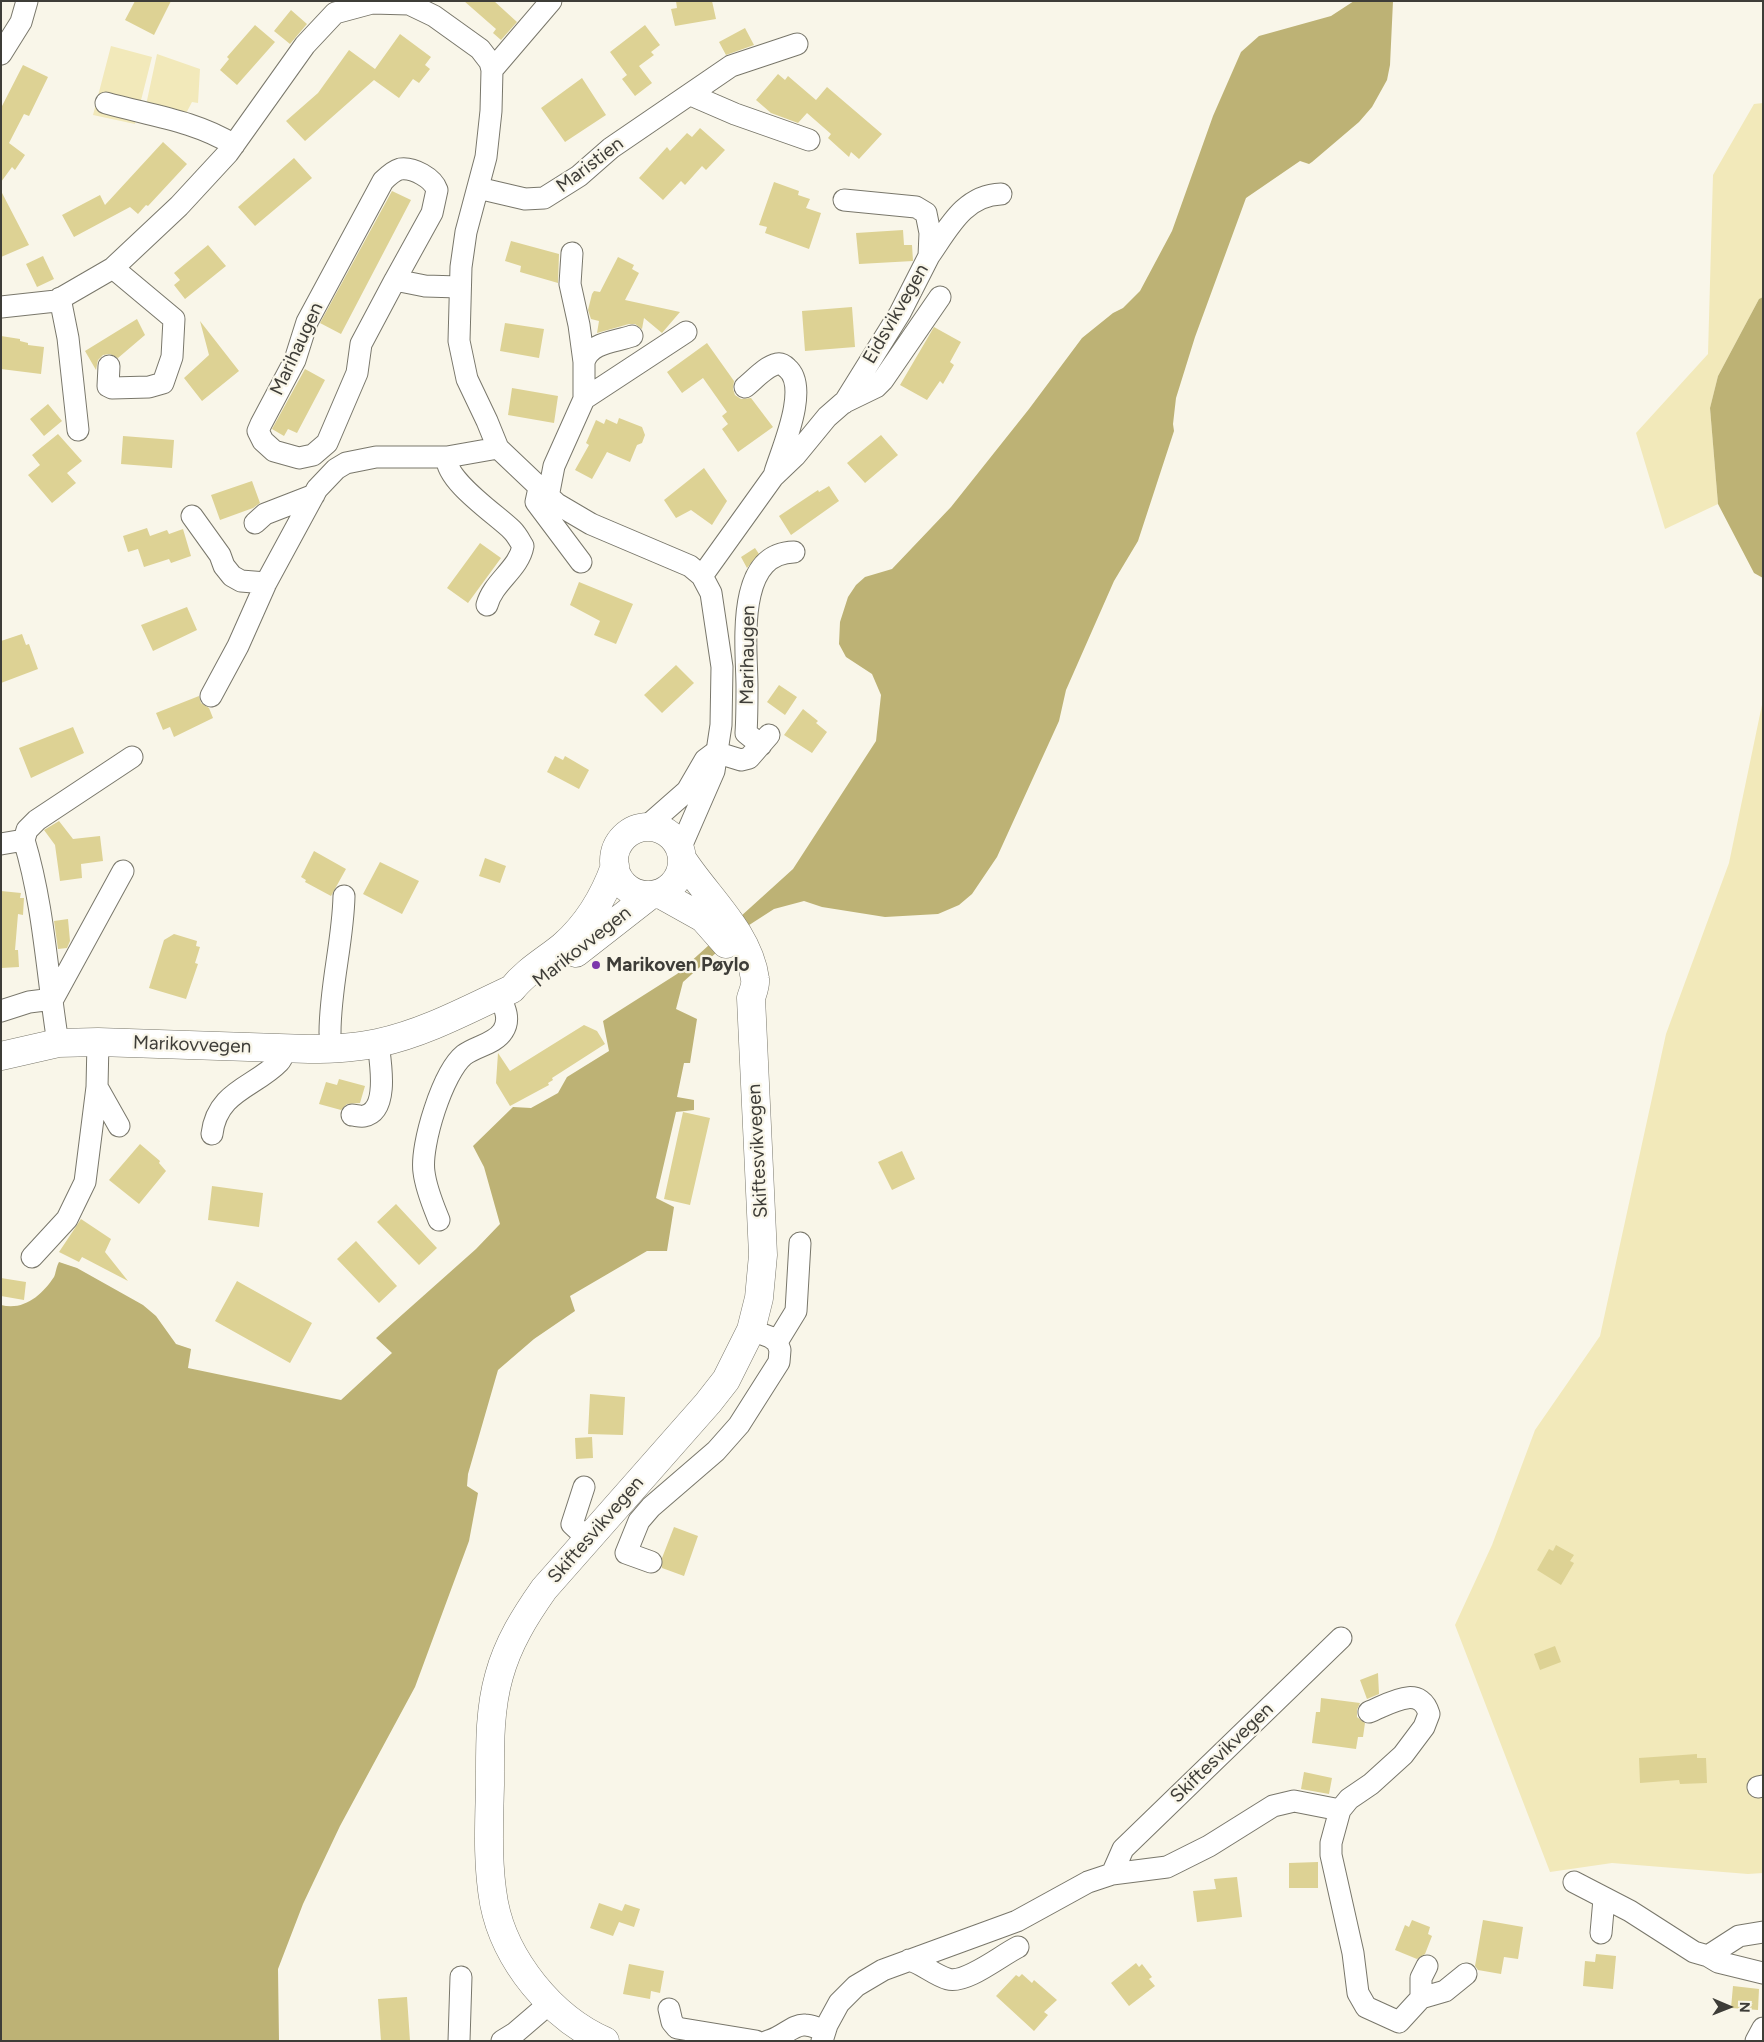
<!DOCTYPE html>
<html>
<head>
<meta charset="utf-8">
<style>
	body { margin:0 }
	#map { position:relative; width:1764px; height:2042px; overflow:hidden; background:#f9f6e9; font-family:Figtree,sans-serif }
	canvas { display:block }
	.frame { position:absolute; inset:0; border:2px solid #3e3d38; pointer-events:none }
	.north { position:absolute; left:1704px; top:1982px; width:50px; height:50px; -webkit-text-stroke:4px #f9f6e9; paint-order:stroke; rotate:91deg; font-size:14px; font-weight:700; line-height:20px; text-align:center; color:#3e3d38 }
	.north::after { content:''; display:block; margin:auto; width:18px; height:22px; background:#3e3d38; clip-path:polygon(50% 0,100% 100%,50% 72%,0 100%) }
</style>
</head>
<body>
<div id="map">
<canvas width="1764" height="2042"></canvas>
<div class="frame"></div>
<div class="north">N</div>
</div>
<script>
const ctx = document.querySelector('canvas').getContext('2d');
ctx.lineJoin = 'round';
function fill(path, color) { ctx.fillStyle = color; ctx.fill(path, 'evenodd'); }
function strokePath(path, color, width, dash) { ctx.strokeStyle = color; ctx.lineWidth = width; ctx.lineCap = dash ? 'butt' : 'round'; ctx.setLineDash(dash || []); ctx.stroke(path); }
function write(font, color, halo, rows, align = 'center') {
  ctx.font = font + ' Figtree,sans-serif'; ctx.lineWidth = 4.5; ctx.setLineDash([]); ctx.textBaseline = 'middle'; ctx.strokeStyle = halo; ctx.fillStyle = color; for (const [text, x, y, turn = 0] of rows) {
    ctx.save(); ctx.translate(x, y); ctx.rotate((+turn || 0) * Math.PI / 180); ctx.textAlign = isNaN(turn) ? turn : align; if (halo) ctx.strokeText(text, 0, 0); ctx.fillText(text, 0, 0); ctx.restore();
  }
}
const green = new Path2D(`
	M111 46 152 57 135 124 93 115Z
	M157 54 200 69 198 103 192 102 179 127 143 119Z
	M1763 103V297L1759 299 1718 376 1710 408 1718 504 1665 529 1636 433 1708 354 1713 175 1754 104Z
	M1763 700V1873L1748 1874 1612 1863 1550 1872 1455 1625 1492 1545 1535 1430 1600 1336 1666 1034 1729 863Z`);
const water = new Path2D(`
	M1354 1H1393L1390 65 1387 80 1372 107 1359 122 1312 162 1309 164 1300 161 1246 198 1195 337 1176 398 1173 424 1174 431 1138 541 1114 581 1066 690 1059 721 997 857 972 894 959 905 938 914 885 917 822 907 804 901 774 909 743 929 683 982 676 1009 697 1019 690 1063H684L677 1097 694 1100V1110L676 1112 656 1198 674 1207 667 1251H647L570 1296 575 1311 534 1339 498 1370 468 1474 467 1486 478 1493 469 1541 415 1687 340 1826 303 1904 278 1969 279 2041H1V1305C24 1311 42 1295 54 1277 56 1273 56 1267 59 1262L77 1268 143 1305 156 1316 176 1344 191 1349 188 1368 341 1400 392 1353 376 1338 476 1249 500 1224 484 1167 473 1146 513 1107 531 1108 558 1093 567 1077 609 1051 603 1021 677 974 793 869 876 741 881 695 872 674 846 657 839 644 840 622 848 597 856 585 865 577 892 569 951 507 1029 409 1082 338 1113 313 1123 308 1140 291 1172 231 1213 116 1241 52 1259 36 1331 16Z
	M1763 297V578L1754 573 1718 504 1710 408 1718 376 1759 299Z`);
const building = new Path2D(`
	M135 1H171L154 35 125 20Z
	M464 1H494L517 22 501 40 493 33 496 29Z
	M676 1H712L716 19 675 26 671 9 677 8Z
	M291 10 307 24 290 44 274 31Z
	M255 25 275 42 237 85 220 70 229 59 227 57Z
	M645 25 660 45 651 52 654 55 639 66 652 83 635 96 622 79 627 75 610 52Z
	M745 28 754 45 726 55 719 42Z
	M400 34 431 57 425 65 430 69 419 83 413 79 399 98 374 80 305 141 286 121 318 93 349 50 375 69Z
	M23 65 48 77 29 116 24 114 9 143 25 155 15 170 12 167 1 182V108Z
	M778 74 785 80 788 76 816 100 827 87 882 134 859 159 851 152 849 157 839 148 828 138 831 134 807 113 798 123 771 113 756 100Z
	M582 78 606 115 565 142 541 108Z
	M700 128 725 150 706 170 702 166 685 185 681 181 663 200 639 178 667 147 670 151 687 133 692 137Z
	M163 142 187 164 148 206 146 205 138 214 130 207 74 237 62 215 100 195 105 205Z
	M294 158 312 178 255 226 238 207Z
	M774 182 799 191 798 195 810 199 806 208 821 213 809 249 765 233 767 227 759 225Z
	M1 191 29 245 1 257Z
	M392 191 411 200 341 334 320 323Z
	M903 230 904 245H912L913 261 859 264 856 233Z
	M511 241 559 254 558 283 520 272 521 266 505 261Z
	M208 245 226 266 185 299 174 285 180 280 174 273Z
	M43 256 54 279 37 287 26 264Z
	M618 257 634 265 632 269 639 273 625 300 680 312 662 333 644 318 642 329 635 324H629L597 333 599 321 591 319 588 310 592 294 594 291 600 292Z
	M852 307 855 347 805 351 802 311Z
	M137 319 145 335 118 358 110 354 103 355 98 360 96 370 85 351Z
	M200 321 239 371 202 401 184 378 209 355Z
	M505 323 544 329 539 358 500 351Z
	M934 327 961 342 950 362 954 365 943 384 940 381 927 400 900 385Z
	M1 336 20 339V341L28 343V345L44 347 41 374 1 369Z
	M707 343 734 381 733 389 735 395 741 399 751 398 773 427 738 452 722 429 728 424 722 416 727 412 703 378 682 393 667 372Z
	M305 369 325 380 297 433 288 429 284 436 272 429Z
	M512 388 558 396 554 423 508 415Z
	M48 404 62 421 44 436 30 419Z
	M619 418 642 427 645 435 642 443 637 445 630 462 607 452 592 479 575 470 589 445 586 443 596 420 604 424 606 419 617 424Z
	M58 434 82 461 67 473 76 483 52 503 28 475 40 465 32 455Z
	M881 435 898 455 865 483 847 463Z
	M123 436 174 440 172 468 121 464Z
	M704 468 727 501 712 525 691 510 676 518 664 500Z
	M252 481 260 503 253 508 220 520 211 495Z
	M829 486 839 501 791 535 779 516 818 490 819 492Z
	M147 528 150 536 167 530 169 534 183 529 191 556 171 563 169 559 144 567 138 549 128 552 123 536Z
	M480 543 501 558 468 603 447 588Z
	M755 548 759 554 747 568 741 557Z
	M579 582 633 604 616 644 594 635 600 621 570 605Z
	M187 607 197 630 153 651 141 625Z
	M22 634 26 645 29 644 38 669 1 683V641Z
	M676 665 694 683 662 713 644 695Z
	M779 685 797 697 785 715 767 702Z
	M199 696 201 703 209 708 213 718 174 737 170 727 163 730 156 713Z
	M803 709 818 721 816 723 827 732 812 753 784 735Z
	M73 727 84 753 31 778 19 748Z
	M555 756 563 760 565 756 589 770 579 789 547 772Z
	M59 821 73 839 100 836 103 861 81 864 82 878 60 881 55 845 44 830Z
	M314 851 346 869 331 896 305 882 306 880 301 877Z
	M485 858 506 866 500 883 479 876Z
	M380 862 419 881 402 914 363 894Z
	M1 891 21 893 20 898H24L23 915 18 914 15 950H18L19 967 1 968Z
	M68 919 70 941 67 948 58 949 54 921Z
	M174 934 197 941 196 946 200 947 195 963 198 964 186 999 149 988 164 940Z
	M584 1025 597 1031 605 1044 552 1078 553 1080 548 1083 549 1085 510 1106 496 1083 498 1053 510 1071Z
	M339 1079 365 1086 360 1103 347 1104 341 1110 319 1104 326 1082 337 1085Z
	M683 1112 710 1118 690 1205 664 1199Z
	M140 1144 160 1161 159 1163 166 1171 139 1204 109 1180Z
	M902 1151 915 1179 892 1190 878 1162Z
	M212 1186 263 1193 259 1227 208 1220Z
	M396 1204 437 1248 419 1265 377 1222Z
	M81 1219 111 1239 105 1252 128 1281 82 1257 79 1262 59 1252Z
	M356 1241 397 1286 379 1303 337 1259Z
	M1 1278 26 1282 24 1300 1 1296Z
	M237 1281 312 1323 290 1363 215 1321Z
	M590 1394 625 1397 623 1435 588 1434Z
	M592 1437 593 1458 576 1459 575 1438Z
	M674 1527 698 1536 684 1576 662 1568V1558Z
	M1556 1545 1574 1555 1570 1561 1574 1563 1561 1585 1537 1570 1549 1549 1553 1551Z
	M1555 1646 1561 1662 1540 1670 1534 1654Z
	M1378 1673 1379 1694 1367 1699 1360 1680Z
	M1321 1698 1360 1703 1357 1710V1717L1365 1723 1363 1737H1358L1356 1749 1312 1743 1316 1712H1320Z
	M1697 1754V1758H1706L1707 1783 1680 1784 1679 1780 1640 1783 1639 1758Z
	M1304 1772 1332 1778 1329 1794 1301 1789Z
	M1318 1862V1888H1289V1863Z
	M1237 1877 1242 1917 1197 1922 1193 1891 1216 1889 1214 1879Z
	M599 1903 622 1911 625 1904 640 1909 634 1927 619 1922 613 1936 590 1928Z
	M1412 1920 1430 1927 1428 1934 1432 1936 1425 1954 1417 1959 1395 1950 1405 1925 1409 1927Z
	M1483 1920 1523 1927 1518 1959 1504 1957 1501 1974 1478 1970 1475 1966Z
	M1596 1954 1616 1956 1613 1989 1583 1986 1585 1961 1595 1962Z
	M1136 1963 1139 1967 1142 1964 1152 1977 1149 1979 1155 1986 1129 2006 1111 1983Z
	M629 1964 664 1971 660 1993 651 1991 650 1999 623 1994Z
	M1022 1974 1032 1983 1034 1980 1057 2000 1044 2012 1048 2015 1034 2031 996 1996 1016 1975 1019 1977Z
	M1733 1986 1759 1989 1758 2010 1731 2008Z
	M407 1997 410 2041H381L378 1999Z`);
const minor = new Path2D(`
	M1 54 21 22 27 1
	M492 70 551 1
	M691 95 735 114 809 140
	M106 103C149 115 196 121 234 145
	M478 188 525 199 544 198 579 176 611 148 731 66 797 44
	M929 256C948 229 964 195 1001 194
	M395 280 361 344 357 373 327 443 313 455 299 458 274 451 263 441 258 431 261 424 295 360 307 322 383 181C387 177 393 171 400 169 413 167 433 178 437 190L432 213 395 280 425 286 459 287
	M60 298 68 338 78 430
	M1 307 56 301 113 268 179 206 228 153 305 45 335 13 372 3 409 4 434 16 480 49 490 62 492 70 491 111 486 157 466 232 461 267 459 341 467 379 487 421 498 448 557 504 591 524 690 566 702 576 711 593 722 667 721 725 714 771 680 849
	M584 362C590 342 615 342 632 336
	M109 366 108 386 112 388 149 387 163 383 172 357 174 319 113 268
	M745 387C754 380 766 366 777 364 781 363 784 365 787 368 810 387 782 449 775 472
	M584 399 686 332
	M844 403 900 313 929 256 930 233 926 213 916 207 844 200
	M447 457C444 480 497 515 512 530 517 535 520 541 523 546 519 569 493 582 487 605
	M539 488 536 502 581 562
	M548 497 554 466 584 399V362L579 325 570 284 572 253
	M192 516 220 555 224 566 232 576 241 581 266 583
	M255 523 265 514 314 495
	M702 576 773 477 795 456 827 417 843 403 876 387 883 380 940 297
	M211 696 238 646 266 583 317 489 336 469 346 463 376 457H447L498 448
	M761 745 746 733C747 718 747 702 747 687 747 649 734 553 794 552
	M715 752 741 760 749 758 769 735
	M646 827 687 791 705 760 713 754
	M24 840 27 830 37 820 132 757
	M1 844 24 840C44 906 47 975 58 1043
	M1 1011 29 1002 53 999 123 871
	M330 1033C330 986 343 942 344 896
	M98 1042 97 1087 119 1126
	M352 1115C355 1115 361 1117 364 1116 390 1111 380 1060 378 1043
	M212 1134C217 1091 255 1087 279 1062 282 1059 284 1053 286 1048
	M439 1220C433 1205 426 1189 424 1172 420 1145 443 1072 464 1055 476 1046 495 1044 503 1031 511 1019 504 1006 499 995
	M32 1257 67 1219 85 1182 97 1087
	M777 1342 796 1311 800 1243
	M584 1487 572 1524 588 1539
	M651 1562 626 1553 639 1521 651 1507 716 1451 739 1425 779 1362 780 1350 777 1342 770 1337 751 1330
	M1369 1712C1389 1704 1420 1683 1429 1714L1424 1727 1403 1755 1371 1784 1349 1799 1340 1810 1331 1843V1855L1353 1953 1358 1993 1366 2007 1399 2022 1421 1998 1445 1991 1466 1974
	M1758 1787 1763 1786
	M1112 1874 1123 1849 1341 1638
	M1574 1882 1630 1911 1694 1952 1708 1956 1718 1962 1763 1973
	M1601 1933 1604 1899
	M1708 1956 1739 1936 1763 1932
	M909 1960C923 1964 934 1975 948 1979 966 1984 1000 1956 1018 1947
	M1421 1998V1978L1427 1966
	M669 2009 672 2022 677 2028 756 2041
	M459 2041 461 1977
	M502 2041 515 2033 550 2003
	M768 2041C782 2038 793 2024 805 2025 811 2025 819 2029 825 2030
	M822 2041 827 2025 839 2003 856 1986 883 1970 1017 1921 1088 1882 1112 1874 1167 1867 1209 1846 1273 1806 1294 1801 1340 1810
	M1756 2041 1763 2028`);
const major = new Path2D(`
	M614 861a34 34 0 1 1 68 0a34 34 0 1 1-68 0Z
	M660 894 703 918 726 944
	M576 953 649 896
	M1 1056 58 1043 98 1042 309 1049C332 1049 355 1048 378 1043 425 1033 469 1009 512 989 526 971 546 960 563 946 588 924 604 897 615 866
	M605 2041C552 2018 505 1960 494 1903 487 1864 489 1825 490 1785 490 1749 489 1711 499 1676 508 1643 525 1616 544 1589L708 1403 726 1380 751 1330 759 1298 763 1255 751 998C753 992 756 985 755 979 749 933 707 897 683 860`);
const markers = [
	[596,965,5,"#7d38ab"]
];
const streetNames = [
	["Maristien",590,165,-37],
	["Eidsvikvegen",896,314,-60],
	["Marihaugen",297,349,-65],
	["Marihaugen",748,655,-89],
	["Marikovvegen",582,947,-38],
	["Marikovvegen",192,1045,2],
	["Skiftesvikvegen",758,1151,-93],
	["Skiftesvikvegen",596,1530,-49],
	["Skiftesvikvegen",1222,1753,-44]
];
const poiNames = [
	["Marikoven Pøylo",606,965]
];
fill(green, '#f2e9ba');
fill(water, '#bdb275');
fill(building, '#ddd294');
strokePath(minor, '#79776b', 23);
strokePath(major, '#79776b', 29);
strokePath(minor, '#fff', 21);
strokePath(major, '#fff', 28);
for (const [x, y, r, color] of markers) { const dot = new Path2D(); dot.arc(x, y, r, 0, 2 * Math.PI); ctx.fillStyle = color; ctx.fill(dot); strokePath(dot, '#f9f6e9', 2); }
write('19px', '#3e3d38', '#f9f6e9', streetNames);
write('bold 19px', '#3e3d38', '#f9f6e9', poiNames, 'left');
</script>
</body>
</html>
